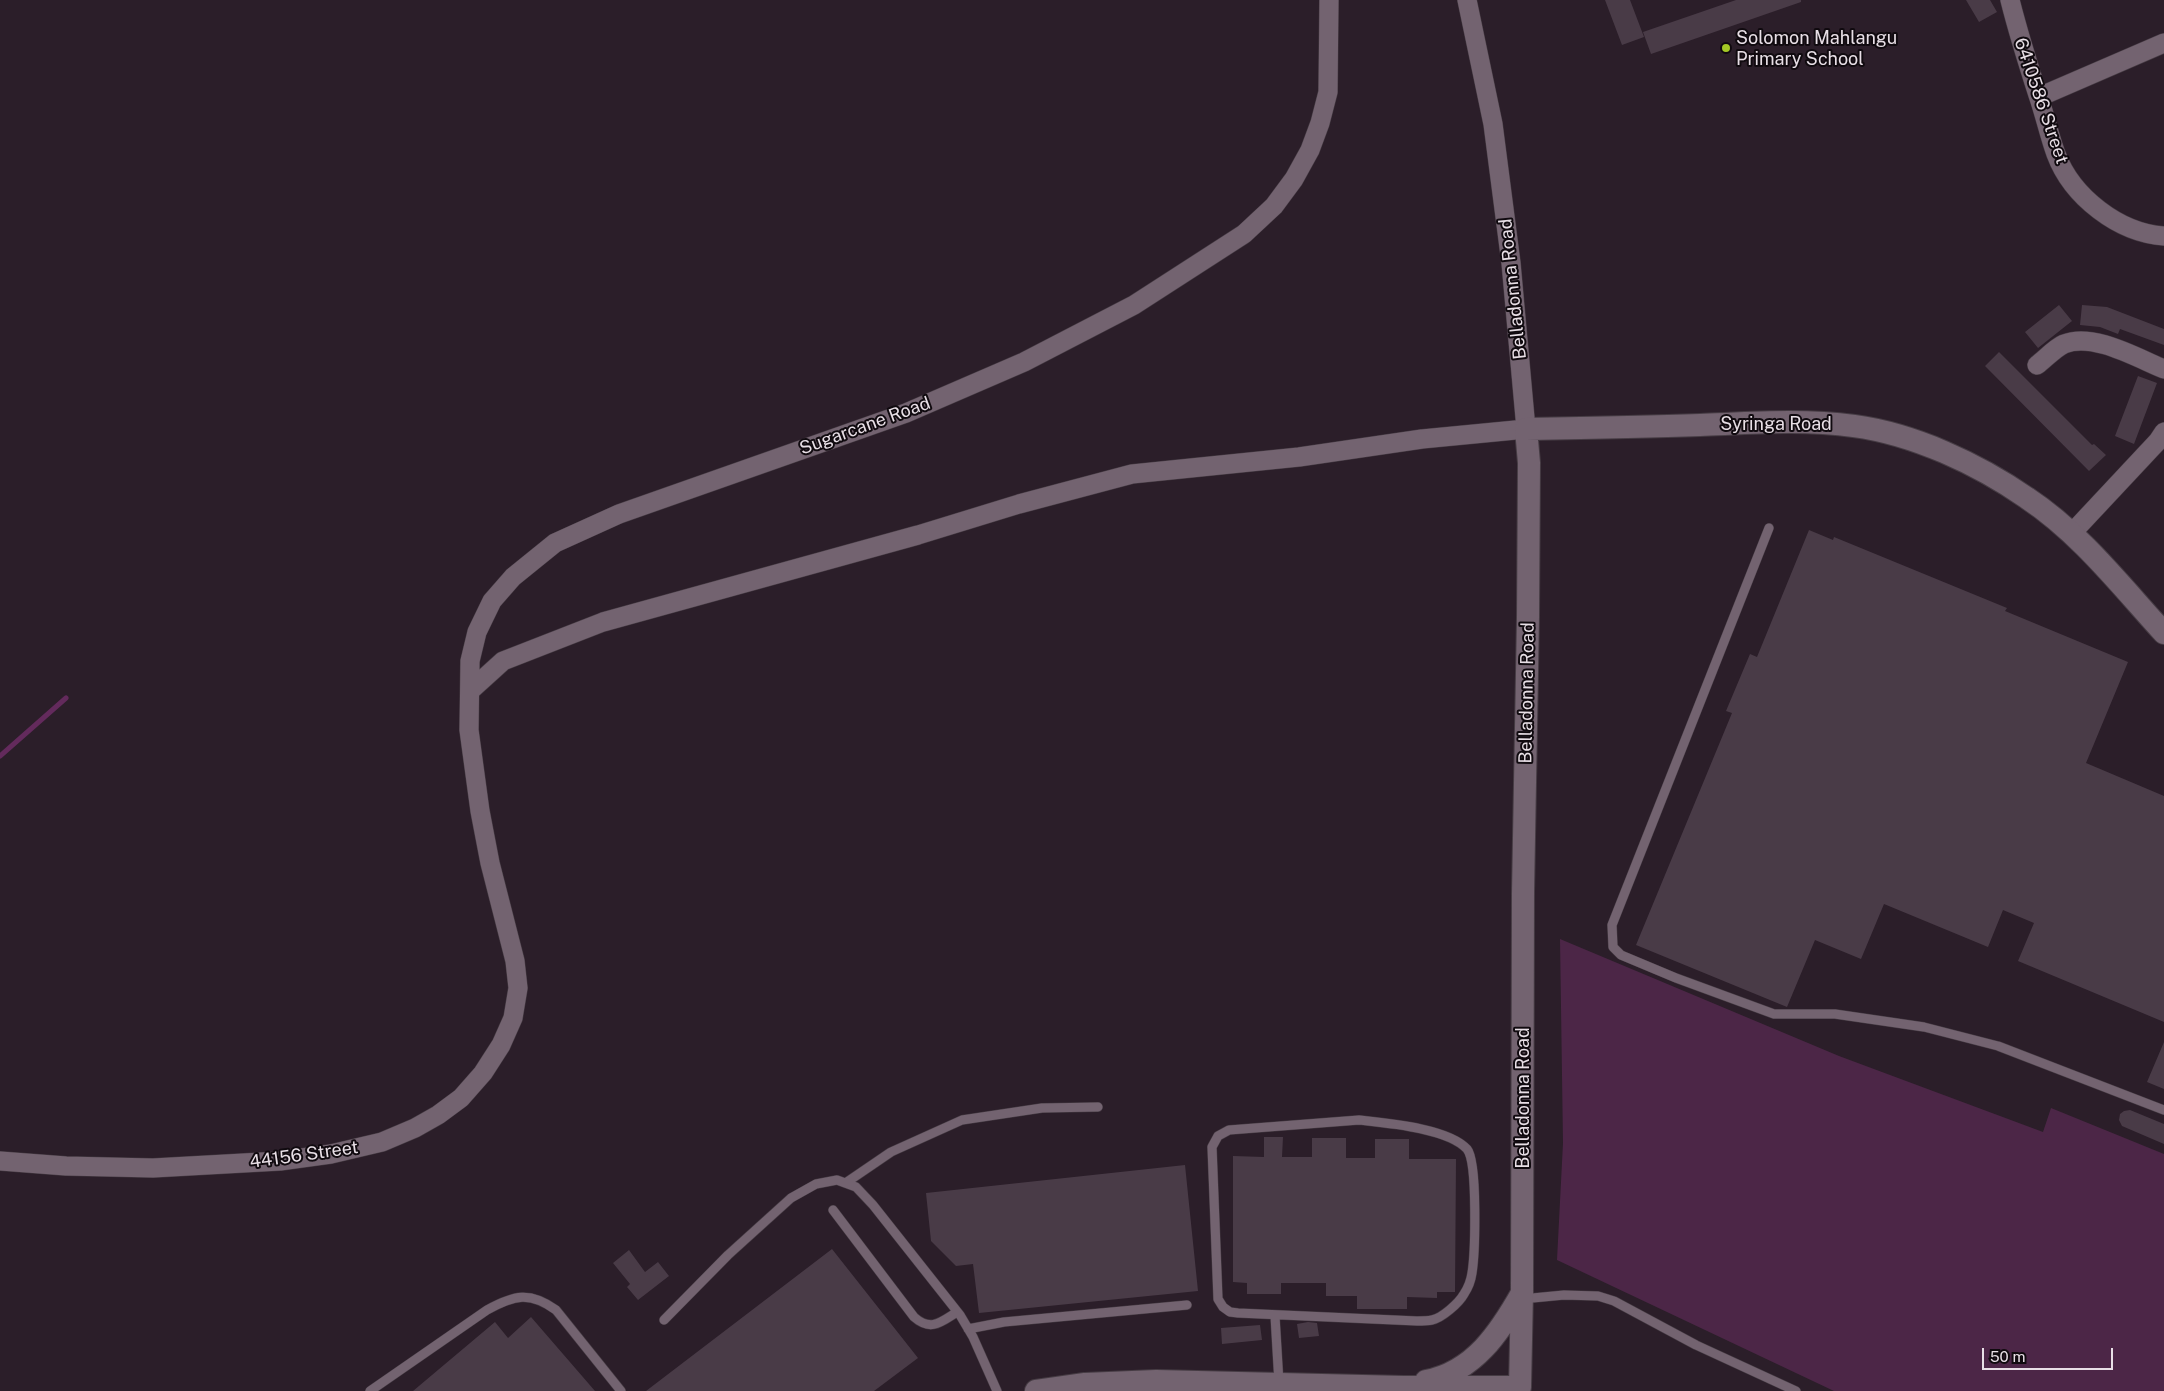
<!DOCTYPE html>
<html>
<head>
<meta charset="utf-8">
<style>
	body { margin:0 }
	#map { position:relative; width:2164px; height:1391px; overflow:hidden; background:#2b1e29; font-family:"Public Sans",sans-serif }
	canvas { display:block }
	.scale { position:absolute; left:1982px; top:1348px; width:131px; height:22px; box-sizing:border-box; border:2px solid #e8dfe6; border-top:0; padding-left:6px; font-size:15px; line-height:18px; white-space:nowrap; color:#e8dfe6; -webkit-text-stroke:4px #100a0f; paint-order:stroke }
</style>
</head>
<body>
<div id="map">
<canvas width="2164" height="1391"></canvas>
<div class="scale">50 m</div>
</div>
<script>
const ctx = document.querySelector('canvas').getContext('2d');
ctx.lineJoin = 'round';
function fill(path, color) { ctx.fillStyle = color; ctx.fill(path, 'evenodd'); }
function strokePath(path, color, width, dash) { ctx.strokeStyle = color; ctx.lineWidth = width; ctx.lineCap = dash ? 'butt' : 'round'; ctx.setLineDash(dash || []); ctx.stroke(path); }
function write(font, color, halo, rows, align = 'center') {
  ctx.font = font + ' "Public Sans",sans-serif'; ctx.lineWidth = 4; ctx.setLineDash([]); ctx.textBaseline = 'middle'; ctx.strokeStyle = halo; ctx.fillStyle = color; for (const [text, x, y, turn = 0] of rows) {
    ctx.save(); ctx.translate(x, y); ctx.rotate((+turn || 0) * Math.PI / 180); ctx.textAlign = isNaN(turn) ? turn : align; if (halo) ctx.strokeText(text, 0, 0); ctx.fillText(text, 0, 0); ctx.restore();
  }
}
const green = new Path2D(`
	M1560 939 1839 1056 2043 1132 2051 1108 2164 1154V1391H1834L1557 1260 1563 1143Z`);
const stream = new Path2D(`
	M0 756 66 698`);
const building = new Path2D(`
	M1605 0H1630L1644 37 1622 45Z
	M1736 0H1801V2L1651 54 1643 32Z
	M1966 0H1990L1997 12 1979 22Z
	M2059 305 2072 321 2038 348 2025 332Z
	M2082 305 2107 307 2164 329V345L2120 329 2118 334 2100 327 2080 325Z
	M1999 352 2092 445 2094 444 2106 455 2089 471 1985 366Z
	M2138 376 2157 383 2134 444 2115 436Z
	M1809 530 1833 540 1834 537 2007 608 2005 611 2128 662 2086 763 2164 796V1022L2018 961 2034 923 2003 910 1988 947 1884 904 1861 959 1815 940 1787 1007 1636 945 1732 713 1726 711 1750 654 1757 657Z
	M2164 1042V1089L2147 1082Z
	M2130 1110 2164 1124V1144L2122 1126 2119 1120 2120 1114 2124 1111Z
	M1264 1137H1283L1282 1157H1312V1138H1346V1158H1375V1139H1409V1159H1456L1455 1292H1437V1298L1407 1297V1309H1357V1296H1326V1283H1281V1294H1247V1283L1233 1282V1156L1264 1157Z
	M1185 1165 1198 1291 979 1313 973 1264 956 1266 931 1241 926 1193Z
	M832 1249 918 1358 874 1391H646Z
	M629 1250 645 1272 658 1262 669 1276 638 1300 627 1287 630 1284 613 1263Z
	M531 1317 595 1391H413L495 1322 508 1338Z
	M1308 1322 1317 1323 1319 1336 1299 1338 1297 1324Z
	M1260 1325 1262 1340 1222 1344 1221 1328Z`);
const service = new Path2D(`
	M1769 528 1612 925 1613 947 1621 955 1676 978 1774 1014H1835L1924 1027 1998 1046 2164 1110
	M1359 1120C1386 1123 1448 1128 1467 1149 1478 1162 1475 1254 1472 1273 1471 1280 1468 1288 1464 1294 1459 1303 1442 1318 1432 1320 1427 1321 1422 1321 1417 1321L1238 1313 1230 1312 1223 1307 1218 1299 1212 1147 1218 1136 1229 1130Z
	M847 1182 891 1152 962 1120 1042 1108 1098 1107
	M833 1210 914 1317C931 1332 941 1322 957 1312
	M1522 1299 1564 1295 1598 1296 1614 1301 1696 1345 1796 1391
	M1275 1316 1279 1383
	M664 1320 728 1255 791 1198 816 1184 837 1180 856 1187 873 1205 960 1315 973 1337 997 1391
	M968 1329 1004 1322 1187 1305
	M370 1391 487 1310C514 1295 530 1291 556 1310L621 1391`);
const minor = new Path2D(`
	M2010 0C2018 32 2028 64 2038 95 2045 115 2049 135 2056 154 2072 197 2119 233 2164 236
	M2039 97 2164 43
	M2037 365C2045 359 2055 348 2064 344 2093 332 2137 358 2164 369
	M2071 534 2158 441 2164 432
	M471 690 503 661 603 622 918 535 1019 504 1132 474 1299 457 1422 439 1526 429 1511 263 1493 124 1467 0
	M0 1161 66 1166 153 1168 280 1161 331 1154 382 1142 415 1128 438 1115 461 1098 483 1073 501 1045 513 1018 518 988 515 961 490 863 480 811 469 730 470 661 477 632 492 601 513 577 555 543 619 514 906 413 1024 362 1134 305 1244 234 1274 206 1294 179 1310 150 1320 123 1328 92 1329 0`);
const tertiary = new Path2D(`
	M1426 1381C1474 1372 1500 1332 1522 1293
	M1036 1391 1085 1384 1156 1381 1404 1387H1520L1522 1292 1523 893 1528 617 1529 463 1526 429C1584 428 1642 427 1700 425 1752 423 1803 419 1854 426 1914 434 1978 464 2027 498 2080 533 2121 586 2164 633`);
const markers = [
	[1726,48,5,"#a4c825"]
];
const poiNames = [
	["Solomon Mahlangu",1736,38],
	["Primary School",1736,59]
];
const streetNames = [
	["6410586 Street",2041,101,71],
	["Belladonna Road",1513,289,-96],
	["Syringa Road",1776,424],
	["Sugarcane Road",865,426,-20],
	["Belladonna Road",1527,693,-89],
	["Belladonna Road",1523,1098,-90],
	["44156 Street",304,1155,-8]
];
fill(green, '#4c2647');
strokePath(stream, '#632a5c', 5);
fill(building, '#493b47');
strokePath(service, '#463c44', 10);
strokePath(minor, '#463c44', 20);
strokePath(tertiary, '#463c44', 24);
strokePath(service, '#736370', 9);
strokePath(minor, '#736370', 19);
strokePath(tertiary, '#736370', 22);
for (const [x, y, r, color] of markers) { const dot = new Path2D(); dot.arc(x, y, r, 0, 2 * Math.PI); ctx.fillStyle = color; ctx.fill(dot); strokePath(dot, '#100a0f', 2); }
write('18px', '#e8dfe6', '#100a0f', poiNames, 'left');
write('18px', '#e8dfe6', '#100a0f', streetNames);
</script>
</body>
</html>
